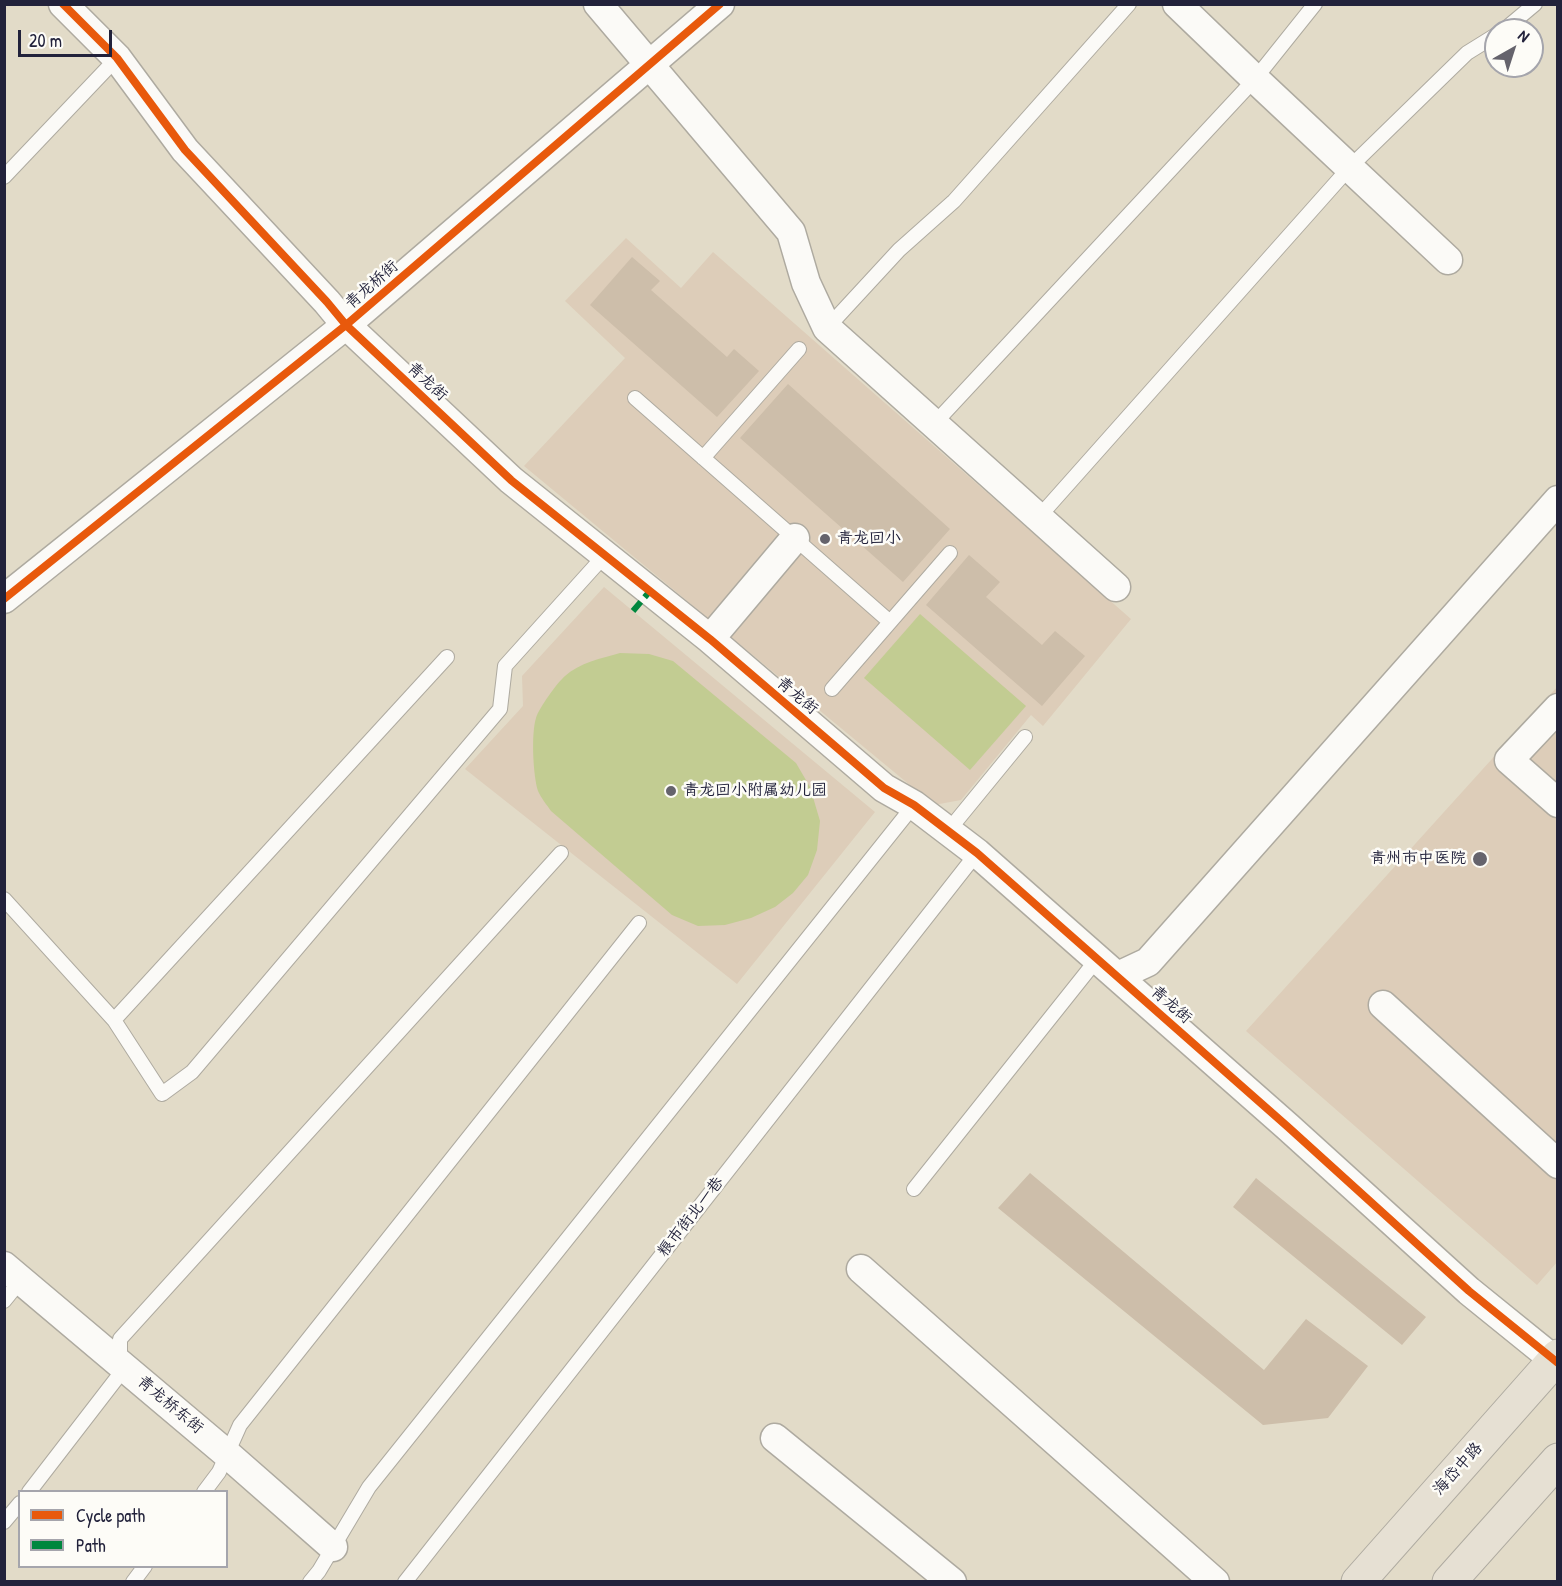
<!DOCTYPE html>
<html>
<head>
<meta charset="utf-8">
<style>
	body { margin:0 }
	#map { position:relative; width:1562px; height:1586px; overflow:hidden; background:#e2dbc8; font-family:"Patrick Hand",sans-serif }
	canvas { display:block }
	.frame { position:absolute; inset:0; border:6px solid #22223b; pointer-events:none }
	.legend { position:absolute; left:18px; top:1490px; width:210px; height:78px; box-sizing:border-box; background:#fdfcf7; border:2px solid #a5a5ac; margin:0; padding:8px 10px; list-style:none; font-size:18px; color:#22223b }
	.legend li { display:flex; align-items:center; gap:12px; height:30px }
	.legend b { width:30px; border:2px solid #a5a5ac }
	.north { position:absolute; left:1484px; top:18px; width:60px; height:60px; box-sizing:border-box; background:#fdfcf7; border:2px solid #a5a5ac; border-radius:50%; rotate:39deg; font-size:16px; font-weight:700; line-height:24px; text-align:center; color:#22223b }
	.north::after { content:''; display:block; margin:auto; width:21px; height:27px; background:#65636c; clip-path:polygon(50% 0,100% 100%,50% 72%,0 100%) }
	.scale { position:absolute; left:18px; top:30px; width:94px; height:27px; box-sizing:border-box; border:3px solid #22223b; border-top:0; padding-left:8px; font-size:18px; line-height:21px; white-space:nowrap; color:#22223b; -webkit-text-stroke:4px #fdfcf7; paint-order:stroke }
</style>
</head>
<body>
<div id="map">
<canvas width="1562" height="1586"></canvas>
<div class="frame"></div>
<ul class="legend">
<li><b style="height:8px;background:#e8590c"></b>Cycle path</li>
<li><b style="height:8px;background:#00873e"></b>Path</li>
</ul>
<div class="north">N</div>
<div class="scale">20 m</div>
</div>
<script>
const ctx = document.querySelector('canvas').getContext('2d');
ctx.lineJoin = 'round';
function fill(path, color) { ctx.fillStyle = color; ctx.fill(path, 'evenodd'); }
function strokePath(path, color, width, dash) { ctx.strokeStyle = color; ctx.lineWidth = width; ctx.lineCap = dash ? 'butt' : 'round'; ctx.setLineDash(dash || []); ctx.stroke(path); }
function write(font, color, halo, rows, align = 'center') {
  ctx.font = font + ' "Patrick Hand","LXGW WenKai TC",sans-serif'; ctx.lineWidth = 5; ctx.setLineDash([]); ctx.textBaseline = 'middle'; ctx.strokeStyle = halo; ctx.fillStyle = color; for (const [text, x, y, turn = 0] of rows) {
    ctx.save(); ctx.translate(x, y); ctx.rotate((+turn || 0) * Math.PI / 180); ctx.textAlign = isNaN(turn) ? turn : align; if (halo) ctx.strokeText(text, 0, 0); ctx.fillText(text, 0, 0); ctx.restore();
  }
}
const built = new Path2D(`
	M626 238 681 288 713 252 1131 619 1043 726 1031 715 961 800 934 805 524 466 625 358 565 301Z
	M604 587 875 812 737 984 465 769 523 706 522 676Z
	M1557 687 1558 1261 1537 1285 1246 1031Z`);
const green = new Path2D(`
	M920 614 1026 706 970 770 864 678Z
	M620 653 649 654 673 661 796 763 810 787 820 821 817 850 808 875 793 893 775 907 751 918 725 925 698 926 672 915 551 811C547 805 541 798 538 791 533 775 531 734 536 718 539 708 557 683 565 676 579 663 602 658 620 653Z`);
const building = new Path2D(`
	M632 257 660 281 651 290 727 357 734 349 759 371 717 417 590 305Z
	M788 384 950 529 903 582 740 438Z
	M969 555 1000 582 986 597 1042 645 1055 631 1085 656 1042 706 926 605Z
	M1030 1173 1264 1370 1306 1319 1368 1366 1328 1418 1263 1425 998 1208Z
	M1256 1178 1426 1317 1402 1345 1233 1207Z`);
const service = new Path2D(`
	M1504 30 1535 4
	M4 177 117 58
	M827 328 899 250 954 201 1129 4
	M635 398 890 622
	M934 424 1255 79 1315 4
	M703 458 799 349
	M1038 518 1350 167 1467 53 1496 35
	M832 689 950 553
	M948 831 1025 737
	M4 899 114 1020 162 1094 192 1072 500 709 505 666 605 555
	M114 1020 447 657
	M914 1189 1098 958
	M4 1301 21 1280
	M29 1492 120 1374V1339L561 853
	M204 1492 219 1472 240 1425 639 923
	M4 1522 20 1503
	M133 1582 145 1566
	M310 1582 319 1571 369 1487 914 805
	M405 1582 977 853`);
const minor = new Path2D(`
	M63 4 117 58 185 150 327 302 346 325 511 480 710 639 884 788 914 805 977 853 1288 1127 1469 1291 1558 1363
	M598 4 791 232 806 283 827 328 1116 587
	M1177 4 1255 79 1448 260
	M4 599 346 325 720 4
	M710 639 795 538
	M1558 708 1509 760 1558 803
	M1118 976 1148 962 1558 500
	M1383 1005 1558 1164
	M4 1266 227 1454 333 1547
	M861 1269 1215 1582
	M775 1438 952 1582`);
const primary = new Path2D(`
	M1358 1582 1558 1356
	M1449 1582 1558 1460`);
const quiet = new Path2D(`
	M633 611 650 591`);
const cycleway = new Path2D(`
	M63 4 117 58 185 150 327 302 346 325 511 480 710 639 884 788 914 805 977 853 1288 1127 1469 1291 1558 1363
	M4 599 346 325 720 4`);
const markers = [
	[825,539,6,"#65636c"],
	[671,791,6,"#65636c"],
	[1480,859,8,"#65636c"]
];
const streetNames = [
	["青龙桥街",372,285,-41],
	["青龙街",427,382,43],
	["青龙街",797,696,40],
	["青龙街",1171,1005,41],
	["粮市街北一巷",691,1217,-52],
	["青龙桥东街",170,1405,40],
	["海岱中路",1458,1469,-48]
];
const poiNames = [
	["青龙回小",837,539],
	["青龙回小附属幼儿园",683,791],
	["青州市中医院",1466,859,"right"]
];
fill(built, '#ddcdb9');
fill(green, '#c2cc92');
fill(building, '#cdbeaa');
strokePath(service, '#aeaaa0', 16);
strokePath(minor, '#aeaaa0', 31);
strokePath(primary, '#aeaaa0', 35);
strokePath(service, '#fbfaf7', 14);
strokePath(minor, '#fbfaf7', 28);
strokePath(primary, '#e6e0d3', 33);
strokePath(quiet, '#00873e', 6, [12, 6]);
strokePath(cycleway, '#e8590c', 8);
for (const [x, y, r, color] of markers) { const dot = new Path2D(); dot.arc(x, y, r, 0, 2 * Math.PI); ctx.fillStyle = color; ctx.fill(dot); strokePath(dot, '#fdfcf7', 2); }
write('16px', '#22223b', '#fdfcf7', streetNames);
write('16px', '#22223b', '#fdfcf7', poiNames, 'left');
</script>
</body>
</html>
